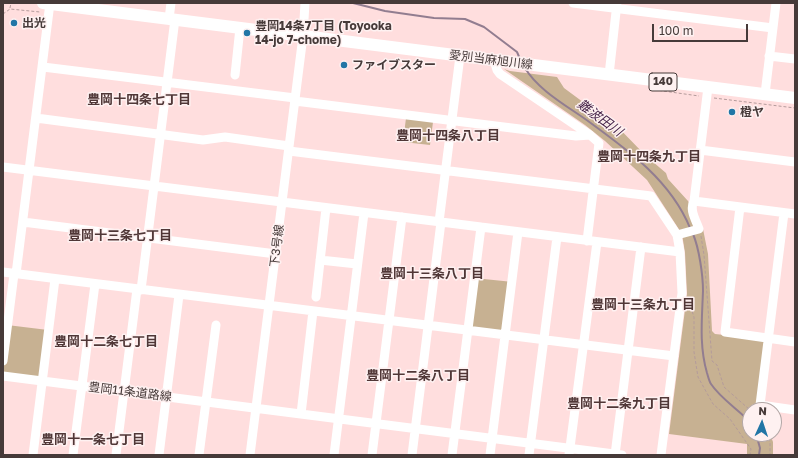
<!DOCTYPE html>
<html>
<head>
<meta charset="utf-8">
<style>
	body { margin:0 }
	#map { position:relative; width:798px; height:458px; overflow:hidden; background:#ffdede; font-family:"Golos Text",sans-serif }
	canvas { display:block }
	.frame { position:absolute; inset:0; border:4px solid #463a39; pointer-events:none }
	.north { position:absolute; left:742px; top:402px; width:40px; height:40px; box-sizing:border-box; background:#fef1f1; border:1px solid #b4a8a7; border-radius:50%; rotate:3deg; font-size:11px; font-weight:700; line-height:16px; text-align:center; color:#463a39 }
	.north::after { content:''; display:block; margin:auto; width:14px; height:18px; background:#2176a6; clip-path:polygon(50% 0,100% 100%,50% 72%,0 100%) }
	.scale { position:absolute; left:652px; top:24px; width:96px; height:18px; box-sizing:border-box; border:2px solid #463a39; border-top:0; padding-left:5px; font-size:12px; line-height:14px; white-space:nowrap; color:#463a39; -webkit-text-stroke:3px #fef1f1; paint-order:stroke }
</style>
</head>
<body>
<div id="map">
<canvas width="798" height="458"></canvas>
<div class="frame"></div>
<div class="north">N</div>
<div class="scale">100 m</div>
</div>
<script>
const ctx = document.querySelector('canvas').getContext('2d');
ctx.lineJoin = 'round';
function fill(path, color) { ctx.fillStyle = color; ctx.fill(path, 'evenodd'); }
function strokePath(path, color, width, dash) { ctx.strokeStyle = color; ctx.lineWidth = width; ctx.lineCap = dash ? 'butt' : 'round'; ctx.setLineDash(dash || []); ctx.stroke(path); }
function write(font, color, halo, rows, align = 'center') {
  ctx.font = font + ' "Golos Text","Noto Sans JP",sans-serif'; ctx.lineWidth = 3; ctx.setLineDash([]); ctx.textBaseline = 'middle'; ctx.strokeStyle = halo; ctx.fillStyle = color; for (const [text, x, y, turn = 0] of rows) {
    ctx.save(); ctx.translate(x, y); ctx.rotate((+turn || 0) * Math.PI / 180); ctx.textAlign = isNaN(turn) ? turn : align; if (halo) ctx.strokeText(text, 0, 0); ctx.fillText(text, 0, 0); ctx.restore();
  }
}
const green = new Path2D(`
	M504 69 510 71 557 77 564 88 587 105 611 120 646 156 666 173 668 179 688 201 703 229 708 254 712 331 715 334 763 339 765 342 757 406 759 410H750V434H770L773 442V455H747V444L669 434 687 294 685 253 682 234 647 180 605 141 585 125Z
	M406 118 433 122 430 145 403 142Z
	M474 278 513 282 506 335 468 330Z
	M7 325 48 330 42 381 3 376V361Z`);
const stream = new Path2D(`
	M353 3 385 11 434 18 465 19 484 27 517 52 520 59
	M525 68C538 90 567 106 588 121 628 150 671 181 690 228
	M693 234C699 248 703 275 703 291 702 319 699 345 707 373 708 376 709 381 711 384 721 399 738 409 750 422
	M756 434 760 448 759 455`);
const path = new Path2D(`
	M10 8 11 3
	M3 14 10 9 40 12
	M649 89 699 96
	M714 98 795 108
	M701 236 704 255 712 361 717 365 724 387 750 410
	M689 302 694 317V352L698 377 713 404 730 419 751 449 750 455
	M766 434 770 443V455`);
const minor = new Path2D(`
	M573 3 773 28
	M169 19 171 3
	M769 56 795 59
	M494 60 497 70 500 74 590 135 599 143 587 241
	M43 67 295 98
	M235 75 240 28
	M609 75 617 3
	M765 94 776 3
	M295 101 576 136 590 135
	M36 118 203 140 225 137 289 146
	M700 150 795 162
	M289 151 651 196 677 235 680 252 682 293 661 455
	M3 167 680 252
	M694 201 795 214
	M740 207 725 332 795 342
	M784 213 760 405 795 410
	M23 222 276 254
	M439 222 460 56
	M677 235 699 229C696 220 689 210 694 201L708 87
	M320 260 357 264
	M3 272 674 356
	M16 274 50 3
	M141 290 175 19
	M316 297 326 208
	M3 361 14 274
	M3 376 622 455
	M301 414 313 311
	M33 455 55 279
	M73 455 95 284
	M116 455 137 289
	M159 455 179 295
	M199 455 216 325
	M250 455 303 36 305 3
	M334 455 364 213
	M372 455 402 217
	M412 455 441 222
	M452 455 481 227
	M490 455 518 232
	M529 455 557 237
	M569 455 597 242
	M615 455 641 247`);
const major = new Path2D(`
	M43 3 795 98`);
const markers = [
	[14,23,4,"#2176a6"],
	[247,33,4,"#2176a6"],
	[344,65,4,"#2176a6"],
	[732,112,4,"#2176a6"]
];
const shields = [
	[663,82,28]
];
const shieldNames = [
	["140",663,82]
];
const poiNames = [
	["出光",22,23],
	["豊岡14条7丁目 (Toyooka",255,26],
	["14-jo 7-chome)",255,40],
	["ファイブスター",352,65],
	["橙ヤ",740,112]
];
const streetNames = [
	["愛別当麻旭川線",491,60,7],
	["下3号線",277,246,-83],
	["豊岡11条道路線",130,392,7]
];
const neighbourhoodNames = [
	["豊岡十四条七丁目",139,100],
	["豊岡十四条八丁目",448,136],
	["豊岡十四条九丁目",649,157],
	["豊岡十三条七丁目",120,236],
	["豊岡十三条八丁目",432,274],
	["豊岡十三条九丁目",643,305],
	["豊岡十二条七丁目",106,342],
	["豊岡十二条八丁目",418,376],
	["豊岡十二条九丁目",619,404],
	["豊岡十一条七丁目",93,440]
];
const waterNames = [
	["難波田川",600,118,36]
];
fill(green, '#c7b192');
strokePath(stream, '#927d90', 2);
strokePath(path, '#b49b9b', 1, [3, 2]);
strokePath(minor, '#fff', 9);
strokePath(major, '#fff', 12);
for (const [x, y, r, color] of markers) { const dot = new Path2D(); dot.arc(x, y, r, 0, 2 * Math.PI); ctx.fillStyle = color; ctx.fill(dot); strokePath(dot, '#fef1f1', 1.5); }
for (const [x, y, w] of shields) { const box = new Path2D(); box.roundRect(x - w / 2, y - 9, w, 18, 3); ctx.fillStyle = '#fef1f1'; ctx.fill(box); strokePath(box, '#463a39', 1); }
write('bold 11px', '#463a39', null, shieldNames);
write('bold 12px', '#463a39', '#fef1f1', poiNames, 'left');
write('12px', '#463a39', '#fef1f1', streetNames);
write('bold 13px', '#503737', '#fef1f1', neighbourhoodNames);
write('italic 13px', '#411f45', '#fef1f1', waterNames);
</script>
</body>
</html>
